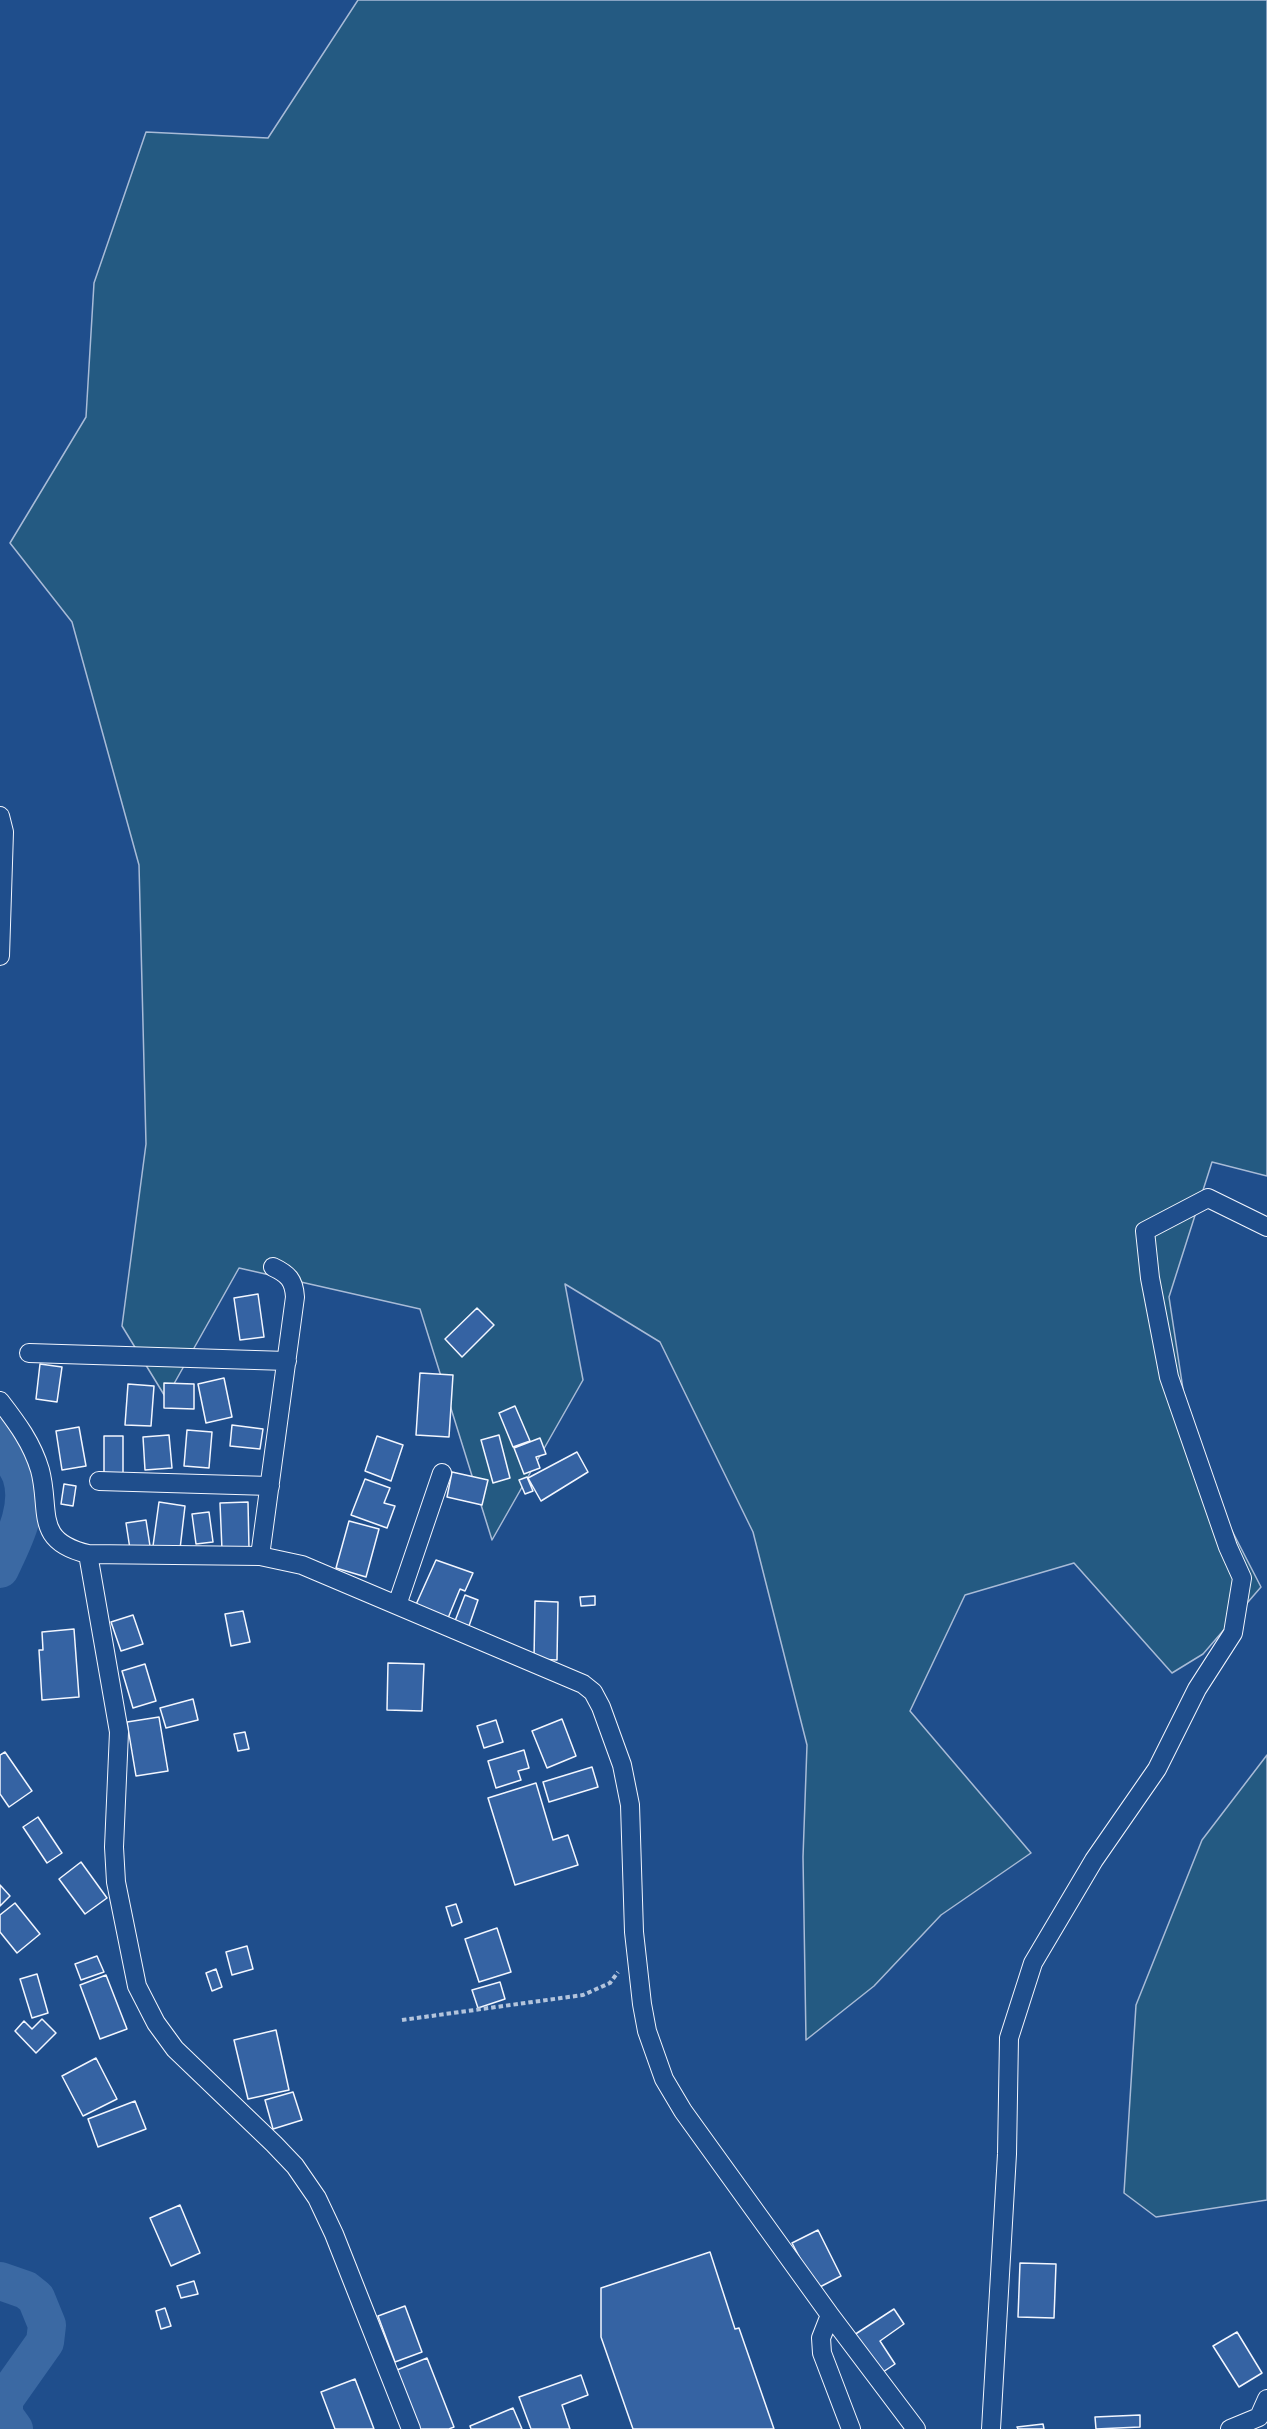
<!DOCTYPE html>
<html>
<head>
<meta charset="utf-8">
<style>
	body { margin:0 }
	canvas { display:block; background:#1f4e8c }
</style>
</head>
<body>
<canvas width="1267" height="2429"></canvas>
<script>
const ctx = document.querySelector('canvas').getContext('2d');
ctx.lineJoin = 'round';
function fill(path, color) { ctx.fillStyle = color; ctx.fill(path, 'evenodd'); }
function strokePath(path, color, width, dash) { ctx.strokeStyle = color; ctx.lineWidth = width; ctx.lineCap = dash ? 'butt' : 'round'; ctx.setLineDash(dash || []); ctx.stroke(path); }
const green = new Path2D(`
	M358 0H1267V1176L1212 1162 1169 1297 1193 1455 1261 1587 1203 1654 1172 1673 1074 1563 965 1595 910 1711 1031 1853 941 1915 874 1986 806 2040 803 1857 807 1745 753 1532 660 1342 565 1284 583 1380 492 1540 420 1309 239 1268 166 1398 122 1326 146 1144 139 865 72 622 10 543 86 417 94 283 146 132 268 138Z
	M1267 1755V2200L1156 2217 1124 2193 1136 2005 1202 1840Z`);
const river = new Path2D(`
	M0 1438C6 1450 16 1463 21 1475 32 1507 13 1541 0 1569
	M0 2281 26 2290 36 2298 47 2325 45 2342 4 2400V2415L14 2429`);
const building = new Path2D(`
	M258 1294 264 1337 240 1340 234 1298Z
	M477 1308 494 1325 462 1357 445 1339Z
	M40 1364 62 1367 57 1402 36 1399Z
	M420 1373 453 1375 449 1437 416 1435Z
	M224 1378 232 1417 206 1423 198 1384Z
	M164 1383 194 1384V1409L164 1408Z
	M128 1384 154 1386 151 1426 125 1425Z
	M515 1406 530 1441 513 1447 499 1413Z
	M232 1425 263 1429 260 1449 230 1446Z
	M79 1427 86 1466 62 1470 56 1431Z
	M187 1430 212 1432 209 1468 184 1466Z
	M169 1435 172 1468 145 1470 143 1437Z
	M499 1435 510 1478 493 1483 481 1440Z
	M104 1436H123V1473H104Z
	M377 1436 403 1445 391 1481 365 1471Z
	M540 1438 546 1454 536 1457 540 1468 524 1474 514 1448Z
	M577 1452 588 1472 541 1501 528 1478Z
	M452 1472 488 1480 482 1505 447 1497Z
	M527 1477 533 1491 525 1494 519 1480Z
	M365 1479 390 1488 384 1503 395 1506 387 1528 351 1515Z
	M64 1484 76 1486 73 1506 61 1504Z
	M159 1502 185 1506 180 1549 153 1546Z
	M248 1502 249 1549 222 1550 220 1503Z
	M209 1512 213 1542 196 1544 192 1514Z
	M146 1520 150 1546 130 1549 126 1523Z
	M349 1521 379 1529 366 1577 336 1568Z
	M436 1560 473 1573 465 1591 460 1589 446 1623 414 1609Z
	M465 1595 478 1600 469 1626 455 1621Z
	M595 1596V1605L581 1606 580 1597Z
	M535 1601 558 1602 557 1660 534 1659Z
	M243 1611 250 1642 231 1646 225 1614Z
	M133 1615 143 1644 121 1651 111 1622Z
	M74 1629 79 1697 42 1700 39 1650H43L42 1632Z
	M388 1663 424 1664 422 1711 387 1710Z
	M145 1664 156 1701 133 1708 122 1671Z
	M193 1699 198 1720 166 1728 160 1708Z
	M159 1717 168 1771 136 1776 127 1722Z
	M562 1719 576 1756 547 1768 532 1731Z
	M496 1720 503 1742 484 1748 477 1726Z
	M245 1732 249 1749 238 1751 234 1734Z
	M524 1750 529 1768 518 1771 521 1780 496 1788 488 1761Z
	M5 1752 32 1791 9 1807 0 1794V1755Z
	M592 1767 598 1787 549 1802 543 1782Z
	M536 1783 553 1840 568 1835 578 1865 515 1885 488 1798Z
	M38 1817 62 1853 47 1863 23 1827Z
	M81 1862 107 1898 85 1914 59 1879Z
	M0 1885 10 1896 0 1906Z
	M15 1903 40 1934 17 1953 0 1932V1915Z
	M456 1904 462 1922 452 1926 446 1907Z
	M497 1928 511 1972 479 1982 465 1939Z
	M247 1946 253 1969 232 1975 226 1952Z
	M97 1956 104 1972 81 1980 75 1964Z
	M216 1969 222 1987 212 1991 206 1973Z
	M37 1974 48 2013 32 2018 20 1979Z
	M106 1975 127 2029 100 2039 80 1985Z
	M500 1982 505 1999 478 2008 472 1990Z
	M42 2019 56 2033 36 2053 15 2031 24 2021 32 2029Z
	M276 2030 289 2090 248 2099 234 2040Z
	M96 2058 117 2099 83 2116 62 2076Z
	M293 2092 302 2120 273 2129 265 2100Z
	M135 2101 146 2129 98 2147 88 2119Z
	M180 2205 200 2253 171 2266 150 2218Z
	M818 2230 841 2276 816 2289 792 2243Z
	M710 2252 735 2329 739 2328 774 2429H633L601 2337V2288Z
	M1020 2263 1056 2264 1054 2318 1018 2317Z
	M194 2281 198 2294 181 2298 177 2286Z
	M405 2306 422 2352 395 2362 378 2316Z
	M165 2308 171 2326 161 2329 156 2311Z
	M894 2309 904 2324 880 2341 895 2364 880 2374 854 2335Z
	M1237 2332 1262 2373 1239 2387 1213 2346Z
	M427 2358 454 2427 449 2429H420L397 2370Z
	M581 2375 588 2395 562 2405 570 2429H531L519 2397Z
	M355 2379 374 2429H335L321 2392Z
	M513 2408 522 2429H471L470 2426Z
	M1140 2415V2427L1096 2429 1095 2417Z
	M1043 2424 1044 2429H1018L1017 2427Z`);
const path = new Path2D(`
	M402 2020 583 1995 610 1983 618 1972`);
const street = new Path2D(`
	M0 816 4 832 0 956
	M29 1353 287 1361
	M0 1401C17 1423 32 1443 40 1470 51 1511 33 1541 88 1554L260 1556 302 1565 583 1684 593 1692 601 1707 622 1765 630 1805 634 1932 642 2004 647 2031 664 2079 683 2111 830 2315 916 2429
	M99 1481 270 1486
	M88 1554 119 1732 114 1847 116 1882 137 1986 156 2023 175 2049 274 2144 295 2166 317 2198 334 2234 411 2429
	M260 1556 295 1297C294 1280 288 1274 273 1267
	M397 1605 442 1473
	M830 2315 821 2338 822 2353 851 2429
	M991 2429 1007 2154 1009 2038 1033 1963 1094 1860 1157 1769 1197 1689 1233 1633 1242 1578 1228 1547 1169 1377 1150 1278 1145 1231 1208 1198 1267 1227
	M1230 2429 1259 2417 1267 2399`);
fill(green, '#245a82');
strokePath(green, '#a8bbd7', 1.5);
strokePath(river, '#3b69a3', 38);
fill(building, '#3563a3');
strokePath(building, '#f2f6ff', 1.5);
strokePath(street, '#f2f6ff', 20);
strokePath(path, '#b3c4dc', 4, [4.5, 3]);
strokePath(street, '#1f4e8c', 18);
</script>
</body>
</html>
